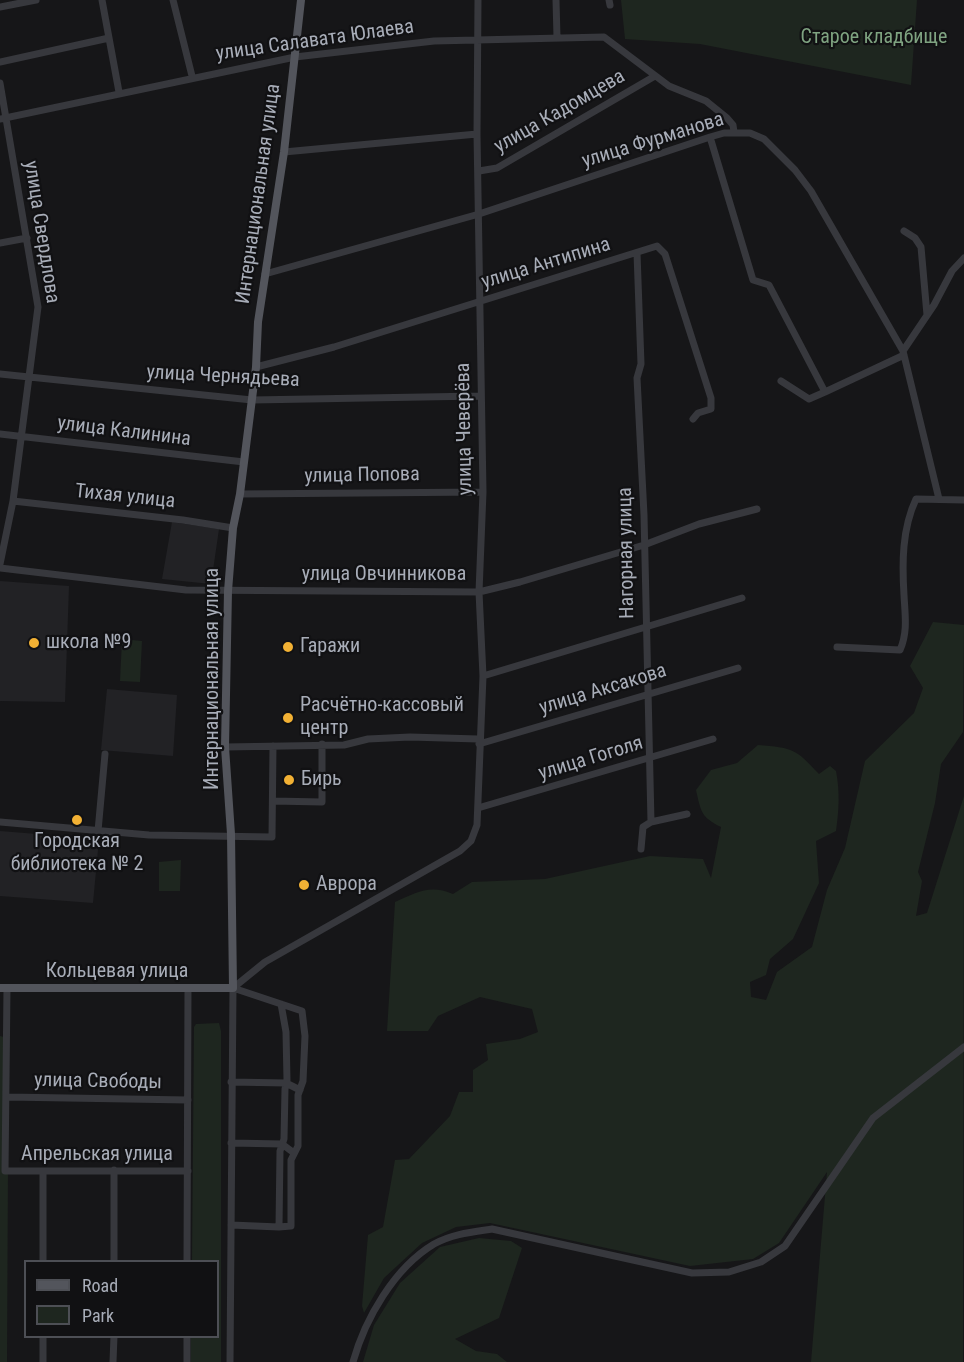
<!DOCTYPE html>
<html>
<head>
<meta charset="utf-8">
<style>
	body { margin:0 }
	#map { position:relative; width:964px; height:1362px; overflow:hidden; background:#161618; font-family:"Roboto Condensed",sans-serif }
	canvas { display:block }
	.legend { position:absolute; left:24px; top:1260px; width:195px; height:78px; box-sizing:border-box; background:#111113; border:2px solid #4d4f55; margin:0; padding:8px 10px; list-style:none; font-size:18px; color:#a8adb8 }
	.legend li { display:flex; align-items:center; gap:12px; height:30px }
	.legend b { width:30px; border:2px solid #4d4f55 }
</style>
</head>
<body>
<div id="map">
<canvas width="964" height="1362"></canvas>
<ul class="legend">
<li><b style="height:8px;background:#53555c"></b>Road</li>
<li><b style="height:16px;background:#1e261f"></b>Park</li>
</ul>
</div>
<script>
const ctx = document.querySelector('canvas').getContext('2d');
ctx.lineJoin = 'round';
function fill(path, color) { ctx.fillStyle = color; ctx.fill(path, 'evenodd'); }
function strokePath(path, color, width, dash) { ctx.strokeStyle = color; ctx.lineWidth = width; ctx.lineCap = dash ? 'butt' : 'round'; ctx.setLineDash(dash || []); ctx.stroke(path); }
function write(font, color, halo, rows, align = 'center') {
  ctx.font = font + ' "Roboto Condensed",sans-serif'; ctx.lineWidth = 4.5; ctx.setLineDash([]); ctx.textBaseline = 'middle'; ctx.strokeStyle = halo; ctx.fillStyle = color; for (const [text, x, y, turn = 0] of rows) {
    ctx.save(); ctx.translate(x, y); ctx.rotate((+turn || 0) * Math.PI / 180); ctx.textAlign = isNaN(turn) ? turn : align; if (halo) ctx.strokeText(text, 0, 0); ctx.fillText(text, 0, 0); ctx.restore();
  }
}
const built = new Path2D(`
	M172 522 219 529 211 584 162 579Z
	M0 581 69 586 65 702 0 701Z
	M107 689 177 695 173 756 101 750Z
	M0 831 99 839 93 903 0 896Z`);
const green = new Path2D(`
	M621 0H917L911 85 700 44 625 39Z
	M933 622 964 625 963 732 941 764 935 803 918 872 922 881 916 916 927 913 964 796 963 1362H811L827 1172 779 1243 753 1259 690 1266 490 1223 456 1227 422 1243 384 1278 364 1313 362 1306 368 1235 383 1227 395 1160 409 1159 450 1116 459 1092H473V1070L488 1060 486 1044 520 1039 538 1032 532 1009 480 997 438 1016 428 1031H387L395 902C417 892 430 884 453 894L472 882 545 879 650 856 703 859 711 878 721 827C701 817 701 812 696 790L711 770 737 763 758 745C793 748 795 748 819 774L830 766 836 771C840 792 839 810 836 831L816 841 819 883 793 939 770 959 766 975 750 982 751 997 766 1000 777 972 812 947 827 890 845 848 865 761 914 713 923 688 910 666Z
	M122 639 142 641 140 682 120 681Z
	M181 860 180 891H159V862Z
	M219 1023 221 1031V1362H191V1337L218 1336V1262L192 1261 194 1027 196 1024Z
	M0 1036 4 1037 8 1167 7 1362H0Z
	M479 1238 511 1241 522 1248 499 1318 455 1339 476 1351 497 1354 507 1362H363L374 1325 400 1283 440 1247Z`);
const minor = new Path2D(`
	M102 0 119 92
	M173 0 192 76
	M556 0 557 37
	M609 0 610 5
	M0 7 36 0
	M0 62 109 38
	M0 83 38 307 13 501 0 564
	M0 119 295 57 434 41 604 37 669 86 706 101 727 118 733 125 734 132
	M710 137 753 280 769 285 825 392 904 355
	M284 152 477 134
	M479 171 497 168 655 76
	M904 231 915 238 921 247 927 315
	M0 243 27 238
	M637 253 641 364 637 378 644 515 651 822 643 827 641 849
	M265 274 479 214 710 137 724 133H750L764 139 795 170 811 191 903 351 939 499
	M903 351 934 305 952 271 964 258
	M256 367 334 347 657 246 665 254 711 398V409L698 413 693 419
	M0 374 252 400 480 396
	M781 381 809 399 825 392
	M0 434 244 462
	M240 494 483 492
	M13 501 183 520 233 528
	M0 568 186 590 479 592 520 582 644 545 699 524 757 509
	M837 647 900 650C908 632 905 615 904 595 902 563 902 529 916 499L964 500
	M483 676 742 598
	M479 744 738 668
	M225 747 344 745 368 739 410 737 478 739
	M273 801 322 802V744
	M478 808 713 739
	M0 822 149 835 272 837 273 746
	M651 822 687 814
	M98 831 105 754
	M7 988 5 1171H188
	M233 988 265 962 460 851 471 841 477 825 483 676 479 592 483 492 477 134 478 0
	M233 988 302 1011 305 1036 303 1081 298 1095V1146L291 1160V1226L279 1227
	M231 1082 286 1083 300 1090
	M7 1097 188 1100
	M231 1143 282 1144 294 1153
	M114 1170V1262
	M231 1225 279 1227 280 1151 284 1139 285 1089 287 1080 286 1032 281 1004
	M43 1262V1171
	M187 1262 188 988
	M187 1336V1362
	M43 1362V1336
	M113 1362 114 1336
	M230 1362 233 988
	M353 1362C365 1319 394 1268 434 1244 452 1234 472 1232 492 1229L692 1273 729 1272 761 1262 785 1246 873 1118 964 1047`);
const major = new Path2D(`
	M0 988H233L231 834 225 747 228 591 233 528 240 494 256 367 258 322 284 152 301 0`);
const markers = [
	[34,643,6,"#f2b134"],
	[288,647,6,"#f2b134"],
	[288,718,6,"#f2b134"],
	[289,780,6,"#f2b134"],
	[77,820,6,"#f2b134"],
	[304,885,6,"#f2b134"]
];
const parkNames = [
	["Старое кладбище",874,38]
];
const streetNames = [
	["улица Салавата Юлаева",315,41,-8],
	["улица Кадомцева",560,112,-30],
	["улица Фурманова",653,141,-17],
	["Интернациональная улица",259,194,-82],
	["улица Свердлова",41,232,81],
	["улица Антипина",546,264,-17],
	["улица Чернядьева",223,377,3],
	["улица Чеверёва",465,429,-91],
	["улица Калинина",124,432,7],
	["улица Попова",362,476,-1],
	["Тихая улица",125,497,6],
	["Нагорная улица",627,553,-91],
	["улица Овчинникова",384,575],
	["Интернациональная улица",213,679,-90],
	["улица Аксакова",603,690,-17],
	["улица Гоголя",591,759,-17],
	["Кольцевая улица",117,972],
	["улица Свободы",98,1082,1],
	["Апрельская улица",97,1155]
];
const poiNames = [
	["школа №9",46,643],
	["Гаражи",300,647],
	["Расчётно-кассовый",300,706],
	["центр",300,729],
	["Бирь",301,780],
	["Городская",77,842,"center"],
	["библиотека № 2",77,865,"center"],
	["Аврора",316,885]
];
fill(built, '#222225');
fill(green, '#1e261f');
strokePath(minor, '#37383d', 7);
strokePath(major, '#53555c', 8);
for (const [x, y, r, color] of markers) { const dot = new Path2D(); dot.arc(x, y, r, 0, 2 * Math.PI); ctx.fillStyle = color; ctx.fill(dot); strokePath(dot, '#111113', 2); }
write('20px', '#7fa381', '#111113', parkNames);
write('20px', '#a8adb8', '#111113', streetNames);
write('20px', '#a8adb8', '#111113', poiNames, 'left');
</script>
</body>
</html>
